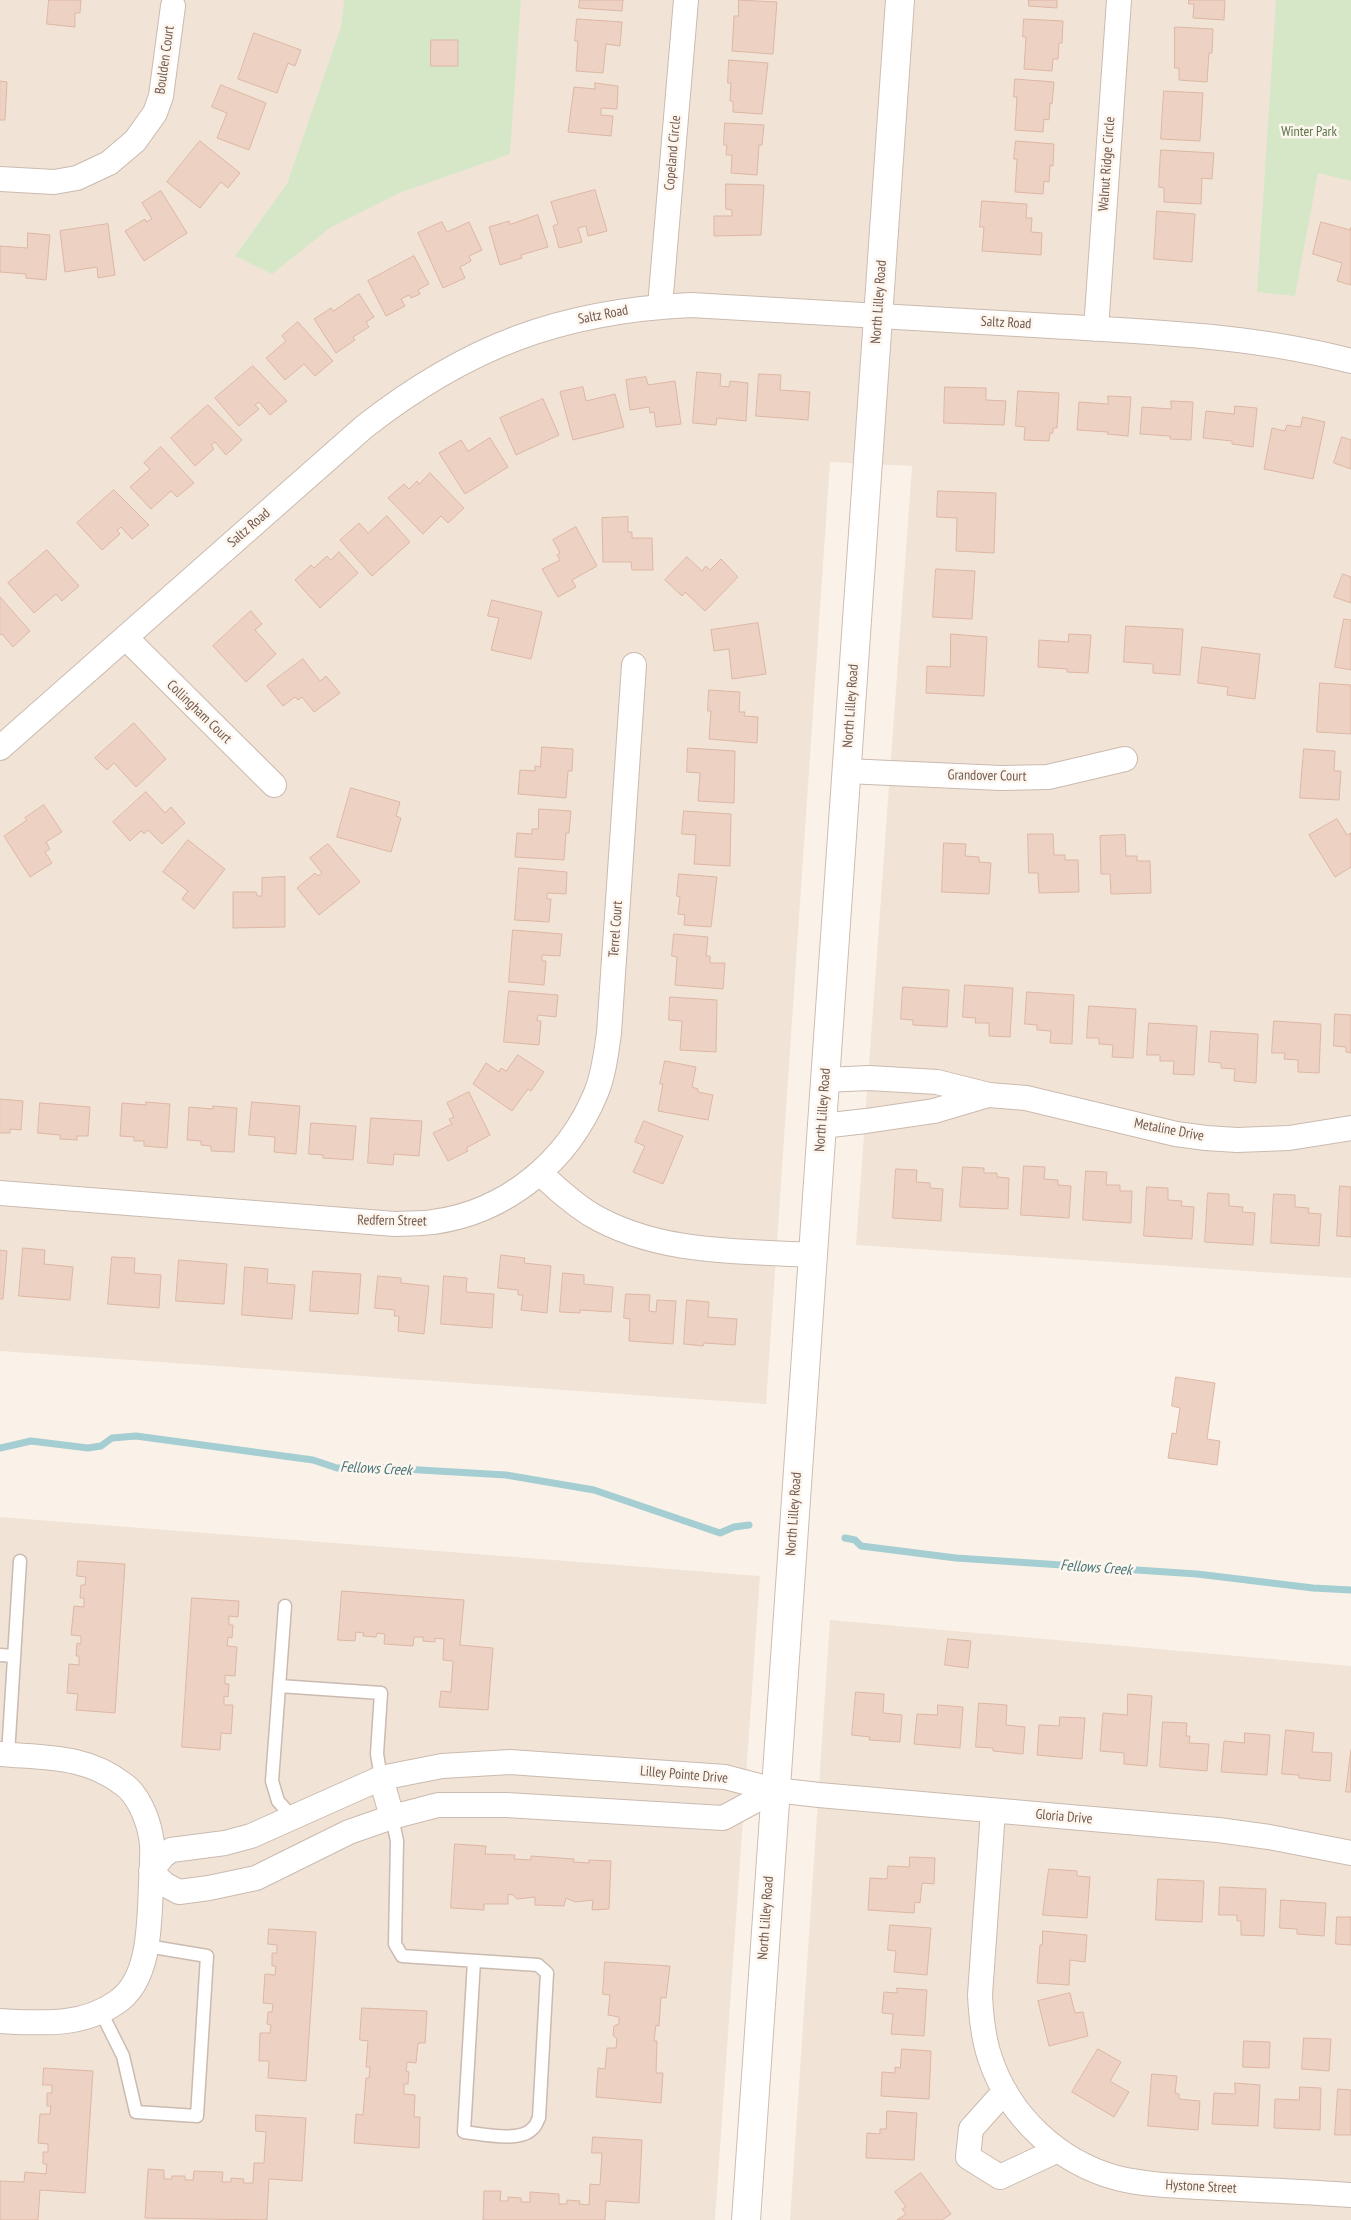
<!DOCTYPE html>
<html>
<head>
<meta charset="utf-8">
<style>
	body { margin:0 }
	canvas { display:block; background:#faf2e8 }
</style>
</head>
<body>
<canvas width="1351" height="2220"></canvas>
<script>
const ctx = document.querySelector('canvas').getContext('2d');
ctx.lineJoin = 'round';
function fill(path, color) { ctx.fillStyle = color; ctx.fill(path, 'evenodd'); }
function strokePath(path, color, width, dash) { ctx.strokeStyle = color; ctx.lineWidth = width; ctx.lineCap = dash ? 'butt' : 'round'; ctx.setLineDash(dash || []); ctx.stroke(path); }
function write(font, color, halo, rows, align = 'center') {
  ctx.font = font + ' "PT Sans Narrow",sans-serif'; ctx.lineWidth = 5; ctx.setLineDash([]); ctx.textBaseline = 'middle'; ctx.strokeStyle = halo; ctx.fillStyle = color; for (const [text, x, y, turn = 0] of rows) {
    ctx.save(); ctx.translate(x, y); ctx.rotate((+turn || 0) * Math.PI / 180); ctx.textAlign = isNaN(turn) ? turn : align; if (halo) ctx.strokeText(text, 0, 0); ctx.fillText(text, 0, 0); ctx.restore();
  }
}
const residential = new Path2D(`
	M0 0H1351V1278L856 1245 912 466 830 462 766 1404 0 1351Z
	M0 1517 760 1576 715 2220H0Z
	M830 1620 1351 1666V2220H790Z`);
const green = new Path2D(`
	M344 0H521L510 154 399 193 331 227 272 274 235 256 287 184 341 27Z
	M1276 0H1351V181L1318 173 1295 296 1257 292Z`);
const stream = new Path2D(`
	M0 1448 31 1441 88 1448 101 1446 112 1438 136 1436 313 1460 337 1468H386L506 1475 594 1490 720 1533 734 1527 749 1525
	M845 1538 855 1540 861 1546 956 1558 1197 1574 1313 1588 1351 1590`);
const building = new Path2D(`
	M49 0H81L80 13H75V27L47 24Z
	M580 0H623L622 11 579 8Z
	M739 0 777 2 773 54 732 51 734 16H738Z
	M1029 0H1057V8L1029 6Z
	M1189 0H1225L1224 20 1193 18 1194 4H1189Z
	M577 19 622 22 620 46 606 44 603 73 576 71 578 41H575Z
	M1024 19 1063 21 1062 43H1059L1058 59H1053L1052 71 1024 69 1026 37H1023Z
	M1175 27 1213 29 1212 53H1209L1207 82 1179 80V68H1175Z
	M254 33 301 50 295 66 288 63 277 93 238 79Z
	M431 40H458V66H431Z
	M729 60 768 63 762 114 733 112V101H730L731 83H728Z
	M1015 79 1054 82 1052 104 1050 103 1049 120 1044 119 1043 132 1015 130 1017 97H1014Z
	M0 81 7 82 5 120H0Z
	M595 83 618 86 617 109 601 108V115L613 116 611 136 568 132 574 87 595 89Z
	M221 85 266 103 249 150 217 138 227 113 212 107Z
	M1164 91 1203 93 1200 141 1161 139Z
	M725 123 764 125 762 145H759L757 175 731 173 732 155H726L727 145H724Z
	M200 141 240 173 228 188 221 182 200 208 167 182Z
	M1016 141 1054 144 1053 166 1050 165 1049 182 1044 181 1043 194 1015 192 1017 159H1014Z
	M1161 150 1214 153 1212 179 1202 178 1201 204 1164 202V188L1159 187Z
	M726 184 764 185 761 235 714 236V216H732V210L726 209Z
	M595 190 607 231 588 236 586 226 578 228 582 242 559 248 553 226 558 224 551 202Z
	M161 191 187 233 144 261 125 231 145 219 146 222 152 219 142 203Z
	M982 201 1027 204 1026 218H1032L1031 232 1042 233 1041 255 982 251 984 227H980Z
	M1157 211 1195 214 1192 262 1154 259Z
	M538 215 548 247 521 255 522 258 500 265 489 227 509 221 510 224Z
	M442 222 447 232 469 222 482 250 469 256 471 261 460 267 465 278 443 288 418 233Z
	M1321 222 1350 230 1351 227V285L1337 281 1342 263 1313 254Z
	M108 224 115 275 98 278 97 267 65 272 60 231Z
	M28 233 50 235 46 280 26 278V274L0 272V246L27 248Z
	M414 256 429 284 418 290 420 294 411 298 409 295 401 299 405 306 386 316 368 281Z
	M359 294 374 317 366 322 369 327 353 337 355 340 336 353 314 319 331 308 333 311Z
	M298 322 333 361 315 376 304 364 285 380 266 358 286 341 282 336Z
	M253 366 287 401 270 415 259 402 255 405 259 409 239 426 215 398Z
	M697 372 721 374 720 386 729 387 730 381 748 383 746 421 717 418 716 425 693 423Z
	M759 374 781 375 780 390 810 392 808 420 756 416Z
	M646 377 648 385 675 381 681 424 656 427 654 412 650 413 649 407 630 410 626 380Z
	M583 387 586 401 615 394 624 427 573 440 560 392Z
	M945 387 986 388V400L1006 401 1004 425 944 423Z
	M1018 391 1059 393 1057 428H1053V433H1050L1049 441 1024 440 1025 427 1016 426Z
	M1108 396 1131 397 1128 436 1107 434 1108 432 1077 430 1079 402 1108 404Z
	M543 399 559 435 516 455 500 418Z
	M1171 401 1193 402 1191 440 1170 439V436L1140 434 1142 407 1171 409Z
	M208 405 242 440 226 455 215 442 211 445 214 449 195 466 171 438Z
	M1235 406 1257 408 1253 447 1232 444V441L1203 438 1206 411 1234 414Z
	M1303 417 1325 422 1313 479 1264 469 1272 428 1285 431 1287 425 1300 427Z
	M1342 437 1351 440V469L1334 463Z
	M490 438 508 467 465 494 439 453 461 440 468 451Z
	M161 447 194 483 177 497 171 491 151 509 130 487 150 469 144 463Z
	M430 473 464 508 448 523 441 516 423 534 388 498 404 484 409 489 417 481 419 484Z
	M114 490 149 525 132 539 121 527 117 530 120 534 102 550 77 523Z
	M938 491 996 493 994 553 956 551 957 518 937 517Z
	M387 516 410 542 372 576 340 540 359 523 368 533Z
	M628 517V532H632V538H652L653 570H632L631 562H603L602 518Z
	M576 527 597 566 572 580 576 587 558 597 542 569 560 560 557 555 560 553 553 540Z
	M47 550 79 586 62 601 56 594 34 613 8 583Z
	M339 552 358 573 320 608 295 580 311 565 314 568 327 556 331 560Z
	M687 557 702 571 706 566 710 570 721 559 738 577 705 611 685 592 682 596 665 580Z
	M936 569 975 571 972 619 933 617Z
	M1343 574 1351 577V603L1334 597Z
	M0 597 30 631 13 647 2 634 0 635Z
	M492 600 542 612 531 659 491 650 499 618 488 616Z
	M251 611 262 624 255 630 276 654 246 682 213 646Z
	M1344 619 1351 620V670L1335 667Z
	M758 623 766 674 732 679 729 649 714 651 711 630Z
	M1126 626 1183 629 1180 675 1153 673V664L1124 662Z
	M951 634 987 637 984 696 926 693 927 666 950 667Z
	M1069 634 1091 635 1088 673 1067 672V669L1038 667 1039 640 1068 642Z
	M1202 647 1260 654 1255 699 1227 695 1228 687 1198 683Z
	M303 659 320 681 326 676 340 693 314 712 302 697 298 700 295 697 283 706 267 686Z
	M1320 683 1351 685V734L1317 732Z
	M709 690 740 692 739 712H745L744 716 758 717 757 743 709 739 711 711H708Z
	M134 723 166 759 136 787 114 763 107 770 95 758Z
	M542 747 573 749 572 771H568L566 798 518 794 520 770 535 771V766L540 767Z
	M688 748 735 751 734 803 698 801 700 773 687 772Z
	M1304 749 1335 751 1334 771H1341L1339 800 1300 798Z
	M351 788 400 802 396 816 401 818 391 852 337 837Z
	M146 792 165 813 171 807 185 823 162 844 148 830 144 834 141 831 130 841 113 822Z
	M44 805 62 832 46 842 50 849 45 852 52 863 30 877 4 836 27 820 25 818Z
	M539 809 571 811 569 833H566L564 860 515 857 517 833 532 834V829H538Z
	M684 811 731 814 730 866 694 864 696 835 682 834Z
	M1337 819 1347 835 1351 833V867L1335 877 1309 835Z
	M1028 834H1053L1054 855H1065V860H1078L1079 892 1039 893 1038 873H1029Z
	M1125 835 1126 856H1137V861H1150L1151 893 1111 894 1110 874H1101L1100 836Z
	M188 840 225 869 194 909 182 899 188 891 163 872Z
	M944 843 966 844 965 856 979 857V862L991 863 989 894 942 892Z
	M328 844 360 882 319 915 297 888 315 873 318 876 322 873 310 858Z
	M519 868 567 872 566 894 547 893V899H551L549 922 515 920Z
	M679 874 717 877 711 927 684 925 685 915 678 914 680 897 677 896Z
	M285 877V927L233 928V892H256L257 896H262V878Z
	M513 930 562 934 560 956 542 955V961H546L544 985 509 982Z
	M674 934 708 937 706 956H710V963H725L723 989 675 985 677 957 672 956Z
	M965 985 1013 988 1010 1037 989 1036V1023H975L976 1018 963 1017Z
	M903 987 949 990 947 1027 913 1025V1020L901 1019Z
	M509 991 558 995 556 1017 538 1015 537 1021H541L539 1045 504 1042Z
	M1027 992 1074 995 1072 1044 1050 1043 1051 1031 1037 1030V1025L1025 1024Z
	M670 997 717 1000 716 1052 680 1050 682 1021 669 1020Z
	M1089 1006 1136 1009 1133 1058 1112 1057 1113 1045 1099 1044V1038H1087Z
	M1335 1014 1351 1015V1053L1346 1052V1047L1334 1046Z
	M1274 1021 1321 1024 1319 1073 1298 1072V1060L1284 1059 1285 1053H1272Z
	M1149 1023 1197 1026 1194 1075 1173 1074 1174 1061H1160V1055H1147Z
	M1211 1031 1258 1034 1256 1083 1234 1081 1235 1069 1221 1068V1063L1209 1062Z
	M518 1055 544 1072 531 1091 528 1089 512 1111 473 1084 486 1063 499 1072 501 1068 506 1071Z
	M665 1061 696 1067 692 1087 698 1089V1092L713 1095 708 1120 658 1111 663 1084H660Z
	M469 1092 490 1135 466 1148 468 1151 448 1161 433 1133 452 1124 449 1119 454 1117 447 1103Z
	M0 1099 23 1101 21 1130 10 1129V1133H0Z
	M146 1102 170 1104 167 1148 144 1146V1141H134V1137L120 1136 122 1103 146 1105Z
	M252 1102 300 1106 296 1154 274 1152 275 1137 249 1135Z
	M40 1103 90 1107 88 1136H77V1140L60 1139V1135L38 1133Z
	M213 1106 237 1108 234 1152 211 1151V1146L201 1145V1141L187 1140 189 1107 213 1109Z
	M371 1118 422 1121 419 1156 394 1154 393 1165 368 1163Z
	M644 1121 683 1136 663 1184 633 1172 645 1146 635 1142Z
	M311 1123 356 1126 353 1160 323 1158V1155L309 1154Z
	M1024 1166 1045 1167 1044 1179 1058 1180V1185L1071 1186 1069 1218 1021 1215Z
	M963 1167 984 1168V1173H997V1177L1009 1178 1008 1209 960 1207Z
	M896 1169 917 1170 916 1182 930 1183V1188L943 1189 941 1221 893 1218Z
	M1086 1171 1107 1172 1106 1185H1120V1191H1132L1131 1223 1083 1220Z
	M1340 1186 1351 1187V1237L1337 1236Z
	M1147 1187 1168 1188V1200L1182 1201 1181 1206 1194 1207 1192 1239 1144 1236Z
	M1208 1193 1229 1194V1206L1243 1207 1242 1212 1255 1213 1253 1245 1205 1242Z
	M1274 1194 1295 1195V1207L1309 1208 1308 1213 1321 1214 1319 1246 1271 1243Z
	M23 1248 45 1250 44 1264 73 1267 70 1300 19 1296Z
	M0 1250 7 1251 3 1299H0Z
	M501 1255 525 1258 524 1263 551 1266 547 1313 521 1310 523 1295H518V1290L498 1288Z
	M112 1257 135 1258 134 1273 161 1275 159 1308 108 1304Z
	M179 1260 227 1264 224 1304 176 1301Z
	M245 1267 268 1269 267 1283 295 1285 292 1319 242 1315Z
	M313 1271 361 1274 358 1314 310 1311Z
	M563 1273 584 1275V1284L613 1287 611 1312 580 1310V1313L560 1312Z
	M378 1276 401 1278V1283L429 1286 424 1334 398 1331 399 1316H394L395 1310 375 1308Z
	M444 1276 467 1278 466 1292 494 1294 492 1328 441 1324Z
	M626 1294 650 1295 649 1311 656 1312 657 1300 676 1301 673 1344 629 1341 630 1319 624 1318Z
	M687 1300 709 1302 708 1317 737 1319 735 1345 704 1343 703 1346 684 1344Z
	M1176 1377 1215 1383 1207 1439 1220 1441 1217 1465 1168 1458 1172 1433 1176 1434 1180 1408 1172 1406Z
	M78 1561 125 1564 115 1713 76 1710 78 1694 67 1693 69 1664 79 1665V1656H76L77 1643 81 1644V1636L71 1635 74 1606 84 1607V1598H80L81 1585H85L86 1577 77 1576Z
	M342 1591 464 1600 460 1645 493 1648 488 1710 439 1707 441 1691 451 1692 453 1661 443 1660 444 1639 435 1638V1642L423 1641V1637H414L413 1646 384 1644 385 1634 377 1633 376 1637 363 1636 364 1633 356 1632 355 1641 338 1640Z
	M192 1598 239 1601 238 1617 229 1616V1625H233L232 1638 228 1637 227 1646 237 1647 235 1676 225 1675V1684H229L228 1697 224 1696V1705H233L231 1734 221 1733 220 1750 182 1747Z
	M948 1639 971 1641 968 1668 945 1665Z
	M856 1692 884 1694 883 1713 902 1715 900 1742 869 1740 870 1737 852 1735Z
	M1128 1694 1152 1696 1147 1766 1124 1764V1753L1100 1751 1103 1713 1127 1715Z
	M979 1703 1007 1705 1006 1725 1025 1727 1023 1754 993 1751V1748L976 1747Z
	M938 1705 963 1707 960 1748 914 1744 917 1714 937 1715Z
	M1060 1717 1085 1718 1082 1759 1037 1755 1039 1725 1059 1726Z
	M1163 1722 1187 1723 1186 1736H1190L1189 1743 1209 1744 1207 1771 1160 1767Z
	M1286 1730 1314 1733 1312 1752 1332 1753 1330 1781 1299 1778V1775L1282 1774Z
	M1245 1733 1270 1735 1267 1775 1221 1772 1224 1741 1244 1743Z
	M1351 1750V1792H1346Z
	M455 1844 486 1846 485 1854 515 1855 514 1859 531 1860V1856L574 1859 573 1862 589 1863V1860L611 1861 609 1909 592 1910 593 1900 575 1902 566 1898 564 1906 535 1905V1897L517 1899 513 1895 508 1894V1904H484V1910L451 1908Z
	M910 1857 935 1858 934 1884 922 1883 920 1903 915 1902 914 1913 868 1910 870 1878 887 1879 888 1866 909 1867Z
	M1049 1869 1077 1871V1876L1090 1877 1087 1918 1043 1915Z
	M1158 1879 1204 1881 1202 1922 1156 1920Z
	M1220 1887 1266 1889 1264 1936 1241 1935V1921H1237V1915H1219Z
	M1281 1900 1326 1903 1324 1936 1297 1934V1929L1280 1928Z
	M1337 1917H1351V1945L1336 1944Z
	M890 1925 931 1928 927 1975 894 1972 896 1951 888 1950Z
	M269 1929 316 1932 306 2081 268 2078 269 2061H259L260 2033H270L271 2025 267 2024 268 2012H272L273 2004 263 2003 265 1974 275 1975 276 1966H272V1953H277V1945L268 1944Z
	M1043 1931 1087 1935 1085 1962 1070 1960 1069 1985 1037 1983 1040 1945H1042Z
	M605 1962 670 1966 666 1998 661 1997 659 2026 656 2025 654 2041H657L656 2073H663L661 2103 596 2097 598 2068 605 2069 607 2048H616L617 2039 613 2035 614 2026 619 2024V2017L608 2015 610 1995 603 1994Z
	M897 1988 927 1990 924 2036 891 2034 893 2014 882 2013 884 1992 897 1993Z
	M1070 1993 1075 2013 1083 2012 1088 2036 1049 2046 1038 2001Z
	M362 2008 427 2011 425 2043H418L416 2063 407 2062 406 2071 409 2072 408 2084H404V2094L415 2095 414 2117H420L419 2148 354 2143 356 2114 363 2115 366 2078H369L370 2067H366L368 2041 360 2040Z
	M1304 2038 1331 2039 1329 2071 1302 2069Z
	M1244 2041 1270 2042 1269 2068 1243 2067Z
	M902 2049 931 2051 929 2099 881 2096 882 2072 895 2073V2067L900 2068Z
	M1098 2049 1121 2062 1110 2081 1129 2092 1114 2117 1072 2092Z
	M44 2068 93 2071 85 2193 40 2190 38 2220H0V2181L24 2182 25 2172 46 2174 47 2164H43V2152H48V2144L38 2143 40 2114H50L51 2106H47V2093H52V2085H43Z
	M1152 2074 1177 2076 1175 2093 1179 2094V2099L1200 2101 1198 2130 1148 2126Z
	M1235 2083 1260 2085 1258 2126 1212 2124 1214 2093 1235 2094Z
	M1300 2087 1321 2088 1320 2130 1274 2128 1275 2099 1299 2100Z
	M1338 2089 1351 2090V2135H1335Z
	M887 2111 917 2113 914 2160 866 2158 867 2133 880 2134V2129H886Z
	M256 2115 306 2118 302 2181 269 2179 267 2220 145 2218 148 2169 164 2170V2179H172V2176H185V2180H193L194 2171 223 2172 222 2182H231V2178L244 2179 243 2183H253L254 2163H264L266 2132 256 2131Z
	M593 2137 642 2140 639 2203 606 2201 605 2220H483L484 2191H501L500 2201H508V2197L521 2198V2202H530V2192L559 2194V2204H567V2200L580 2201 579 2204 589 2205 590 2184 600 2185 602 2153H592Z
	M921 2173 951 2214 942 2220H897L906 2214 902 2209 906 2207 895 2192Z`);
const lane = new Path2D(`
	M285 1606 272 1781 278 1801 293 1818
	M0 1655 14 1656
	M279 1686 381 1693 377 1754 381 1778
	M8 1755 20 1561
	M392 1817 397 1841 395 1944 402 1956 538 1965 547 1973 539 2118C537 2121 536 2126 533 2128 521 2143 482 2134 464 2132L474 1961
	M101 2012 123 2056 136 2112 197 2116 207 1956 147 1946`);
const street = new Path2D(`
	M0 179 54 182 77 178 109 163 135 141 155 113 161 96 173 6
	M660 306 686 0
	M1096 329 1119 0
	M126 638 274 785
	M0 748 364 427C466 347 560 311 691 305 811 312 931 319 1051 326 1152 332 1252 335 1351 361
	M846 771 1001 778 1048 777 1125 759
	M825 1080 869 1078 937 1082 989 1095 1026 1098 1176 1134 1206 1138 1237 1140 1289 1138 1351 1128
	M822 1126 866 1121 934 1111 988 1095
	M540 1173C556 1188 571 1202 590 1214 657 1254 737 1251 812 1255
	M0 1193 395 1224C407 1223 421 1224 433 1222 507 1212 568 1161 596 1093 604 1074 606 1053 609 1033L634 665
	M0 1754C45 1758 85 1755 123 1784 138 1794 148 1819 151 1837 154 1852 151 1870 151 1886 149 1922 151 1979 117 2002 82 2027 41 2023 0 2021
	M381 1778 392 1817
	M775 1790 723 1818 506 1805H438L392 1817 349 1832 256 1878 209 1888 179 1892 164 1884 151 1871 163 1856 171 1850 225 1843 251 1836 381 1778 442 1766 510 1762 725 1777 775 1790 819 1795 1218 1830 1269 1837 1351 1853
	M993 1811 980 1995C981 2016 983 2038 990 2058 1009 2116 1058 2162 1117 2178 1150 2186 1185 2186 1219 2188 1263 2190 1307 2192 1351 2195
	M1005 2091 971 2129 968 2157 1000 2177 1058 2150`);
const secondary = new Path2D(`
	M746 2220 900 0`);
const streetNames = [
	["Boulden Court",165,60,-82],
	["Copeland Circle",673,153,-85],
	["Walnut Ridge Circle",1107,164,-86],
	["North Lilley Road",879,302,-86],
	["Saltz Road",603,315,-11],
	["Saltz Road",1006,323,3],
	["Saltz Road",249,528,-41],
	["North Lilley Road",851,706,-86],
	["Collingham Court",199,712,44],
	["Grandover Court",987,776,1],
	["Terrel Court",616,929,-86],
	["North Lilley Road",823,1110,-86],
	["Metaline Drive",1169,1130,11],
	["Redfern Street",392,1221,1],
	["North Lilley Road",794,1514,-86],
	["Lilley Pointe Drive",684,1775,5],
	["Gloria Drive",1064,1817,5],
	["North Lilley Road",766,1918,-86],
	["Hystone Street",1201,2187,3]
];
const parkNames = [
	["Winter Park",1309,132]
];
const waterNames = [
	["Fellows Creek",376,1469,3],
	["Fellows Creek",1096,1568,4]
];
fill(residential, '#f1e4d7');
fill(green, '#d6e7c8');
strokePath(stream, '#a5ced3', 7);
fill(building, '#edd1c2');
strokePath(building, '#deb7a4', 1);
strokePath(lane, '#cbbaaf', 15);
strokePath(street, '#cbbaaf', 26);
strokePath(secondary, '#cfbcb0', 30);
strokePath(lane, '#fff', 12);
strokePath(street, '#fff', 24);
strokePath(secondary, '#fff', 28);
write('14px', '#72594e', '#fdf6ee', streetNames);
write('14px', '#587648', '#fdf6ee', parkNames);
write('italic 15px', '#47767b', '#fdf6ee', waterNames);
</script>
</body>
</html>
